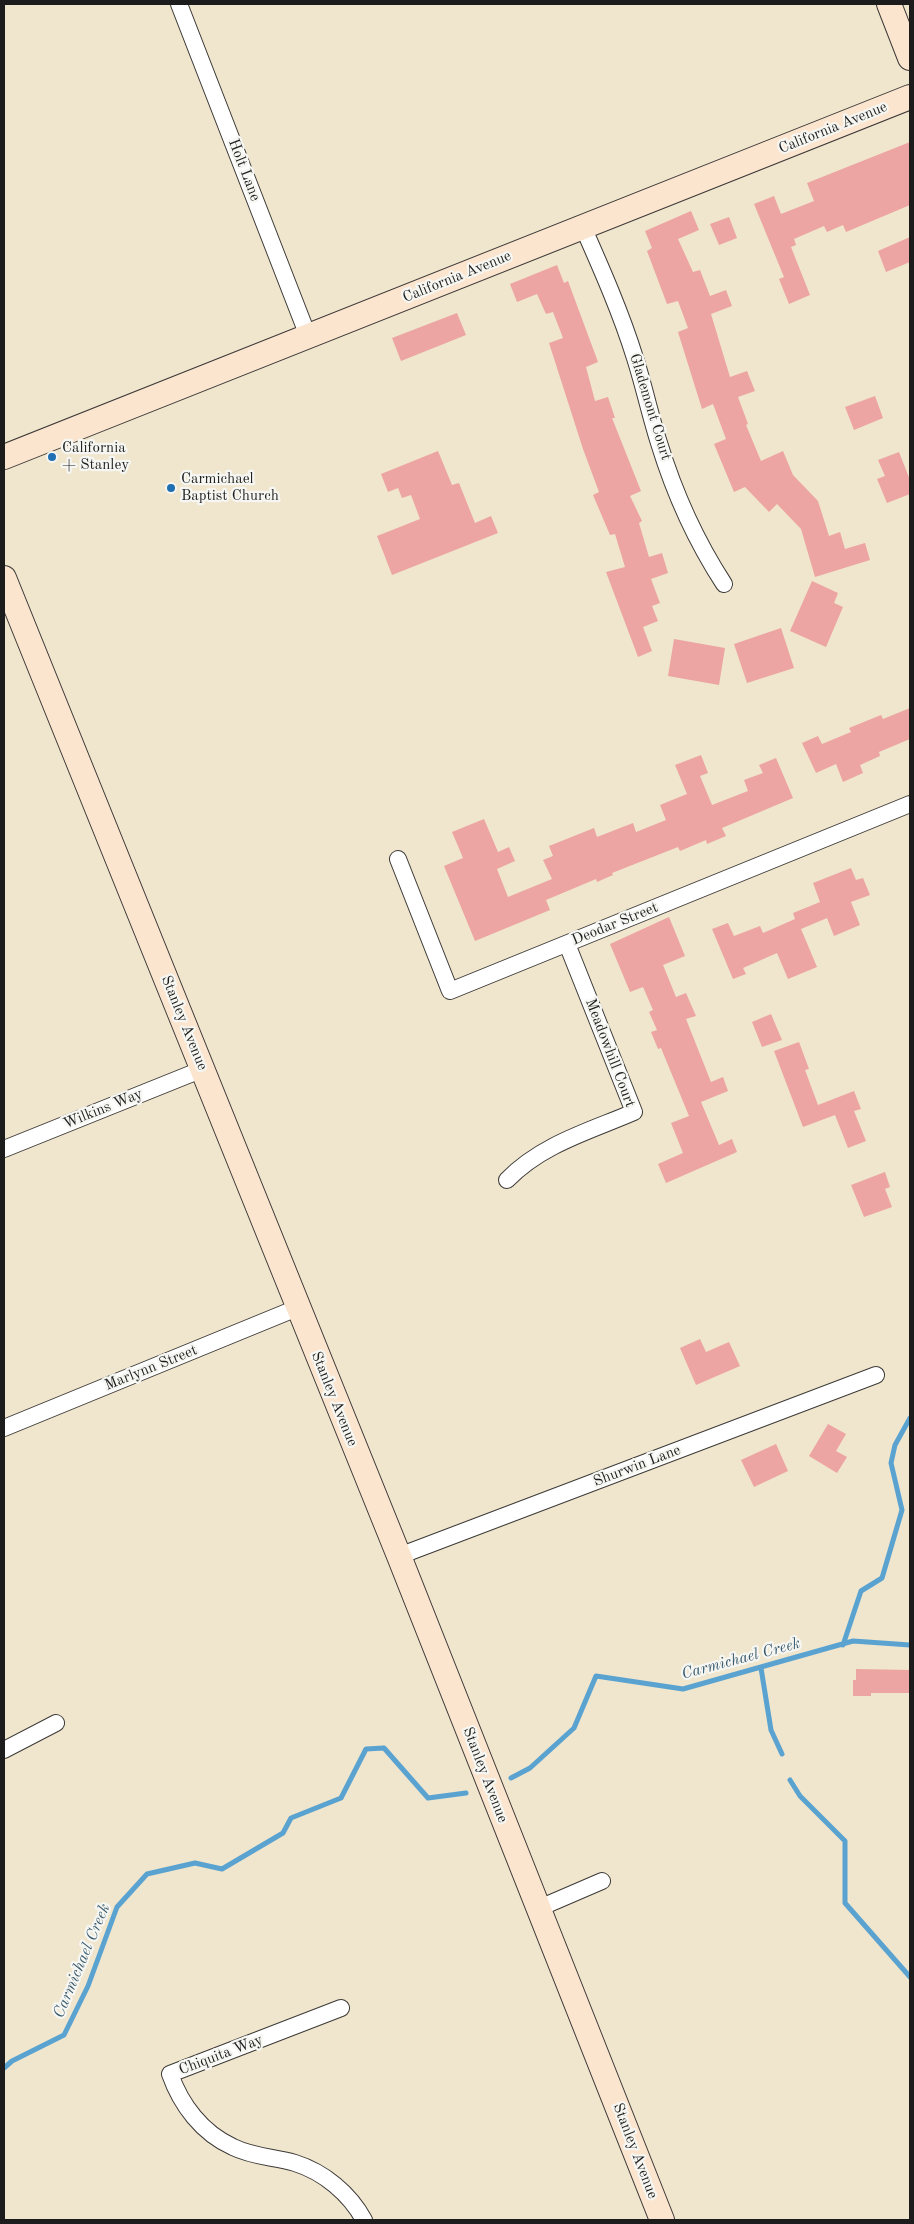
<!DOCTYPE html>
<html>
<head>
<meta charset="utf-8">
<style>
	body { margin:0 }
	#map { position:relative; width:914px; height:2224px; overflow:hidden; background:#f0e5cd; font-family:"Old Standard TT",serif }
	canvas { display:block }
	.frame { position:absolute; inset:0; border:5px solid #1c1c1c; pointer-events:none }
</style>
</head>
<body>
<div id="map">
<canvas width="914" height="2224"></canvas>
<div class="frame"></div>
</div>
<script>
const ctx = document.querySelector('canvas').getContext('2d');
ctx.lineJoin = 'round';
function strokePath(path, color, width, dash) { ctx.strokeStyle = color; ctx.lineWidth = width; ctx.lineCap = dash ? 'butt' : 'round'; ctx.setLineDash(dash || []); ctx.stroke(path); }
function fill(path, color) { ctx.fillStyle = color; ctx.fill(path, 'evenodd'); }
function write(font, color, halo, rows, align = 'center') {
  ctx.font = font + ' "Old Standard TT",serif'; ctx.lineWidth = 4.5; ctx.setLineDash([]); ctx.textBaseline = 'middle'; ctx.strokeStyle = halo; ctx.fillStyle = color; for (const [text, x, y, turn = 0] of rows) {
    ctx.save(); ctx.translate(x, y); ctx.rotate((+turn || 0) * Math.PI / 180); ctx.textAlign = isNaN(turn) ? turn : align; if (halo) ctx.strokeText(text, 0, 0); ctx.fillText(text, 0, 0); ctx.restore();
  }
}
const stream = new Path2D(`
	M843 1645 861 1591 882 1578 902 1510 891 1463 895 1445 910 1418
	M761 1668 771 1730 782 1754
	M511 1778 530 1768 574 1728 596 1676 683 1689 853 1641 910 1645
	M790 1780 800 1796 845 1841V1903L910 1977
	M4 2068 12 2061 64 2035 88 1986 117 1907 147 1874 195 1863 222 1869 283 1833 291 1818 341 1798 366 1749 384 1748 428 1798 466 1793`);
const building = new Path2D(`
	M910 142V205L846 232 843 225 827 232 824 226 794 239 796 245 791 247 810 295 789 304 779 279 784 277 754 204 774 196 781 214 814 201 807 183Z
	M691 211 699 230 678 239 693 272 700 270 710 296 726 290 732 306 711 314 730 377 747 371 755 391 738 397 748 424 746 425 761 461 783 451 793 475 818 501 829 536 840 532 845 549 865 543 870 560 815 577 801 529 777 504 769 512 745 487 734 492 714 444 726 439 713 404 702 409 678 332 688 328 678 301 667 304 647 251 652 248 645 231Z
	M729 217 737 238 719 245 710 224Z
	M910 237V262L886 272 878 251Z
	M557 265 564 283 568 281 598 362 586 367 595 401 608 397 615 418H612L641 491 630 496 642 521 639 523 649 557 662 553 668 573 651 579 660 603 652 606 658 621 643 627 652 651 638 657 606 572 625 567 615 534 610 535 593 495 599 492 583 449 549 343 563 338 553 312 546 314 537 294 517 302 510 284Z
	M457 313 466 335 401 361 392 338Z
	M875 396 883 418 854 430 845 407Z
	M438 451 452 485 459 483 475 523 491 516 498 533 392 575 377 536 420 519 411 495 402 498 398 488 388 492 381 474Z
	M899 452 910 480V494L887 503 877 479 885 476 878 460Z
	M812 581 838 593 834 603 843 607 826 647 790 631Z
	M781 628 794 668 747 683 734 644Z
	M674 639 725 648 719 685 668 676Z
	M910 708V739L879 752 880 756 860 765 863 773 843 782 836 764 816 773 802 743 818 736 822 744 851 732 849 728 881 715 883 719Z
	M701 755 708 773 700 776 712 805 748 791 744 780 763 773 759 765 776 758 793 798 722 828 726 836 707 844 706 840 680 851 678 847 612 873 613 875 597 882 596 879 546 900 550 910 475 941 444 866 463 858 452 832 484 819 498 852 509 847 515 861 497 869 508 897 552 879 543 860 553 856 549 846 594 828 597 837 633 823 636 832 666 820 660 805 687 794 675 765Z
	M851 868 856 880 863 878 870 895 851 902 860 925 834 936 827 918 801 929 817 967 788 979 777 953 743 968 746 974 733 979 712 929 728 923 734 936 760 926 763 933 795 919 793 913 820 902 813 883Z
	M669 917 685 956 663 965 676 997 686 993 696 1016 686 1019 711 1082 723 1077 728 1091 701 1102 719 1145 732 1139 737 1152 666 1183 658 1164 683 1153 671 1123 689 1116 661 1048 658 1049 651 1032 657 1030 649 1012 653 1010 643 987 630 992 610 944Z
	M771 1014 782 1040 762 1047 752 1022Z
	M799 1042 809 1069 805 1070 818 1105 854 1091 861 1109 854 1111 866 1141 848 1148 835 1115 803 1127 774 1051Z
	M885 1172 890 1187 885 1189 892 1207 864 1217 851 1185Z
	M700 1339 706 1352 729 1342 740 1366 696 1385 680 1348Z
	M828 1424 846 1434 836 1451 847 1457 837 1473 809 1456Z
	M776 1444 788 1471 754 1487 741 1460Z
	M856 1669 910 1670V1693H871V1696H853V1680H856Z`);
const street = new Path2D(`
	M179 4 308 336
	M583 227C602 270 621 313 635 358 644 386 650 415 659 443 674 492 696 541 724 584
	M398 859 450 991 910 804
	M4 1149 203 1069
	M507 1180C542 1144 590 1131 634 1112L567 944
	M4 1428 297 1308
	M399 1556 876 1375
	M4 1750 56 1723
	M537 1909 602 1881
	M341 2008 170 2074C181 2105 202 2133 233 2147 253 2157 275 2157 295 2163 324 2172 350 2194 364 2220`);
const secondary = new Path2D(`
	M889 4 910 58
	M4 457 910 97
	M4 578 399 1556 662 2220`);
const markers = [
	[52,457,5,"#1f6fb2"],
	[171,488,5,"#1f6fb2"]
];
const streetNames = [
	["California Avenue",833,128,-22],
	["Holt Lane",244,170,69],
	["California Avenue",457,277,-22],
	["Glademont Court",650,407,73],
	["Deodar Street",615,924,-22],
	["Stanley Avenue",184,1023,68],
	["Meadowhill Court",610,1053,69],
	["Wilkins Way",103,1109,-22],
	["Marlynn Street",151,1368,-22],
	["Stanley Avenue",334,1399,68],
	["Shurwin Lane",637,1466,-21],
	["Stanley Avenue",485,1775,69],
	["Chiquita Way",221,2055,-21],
	["Stanley Avenue",635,2151,69]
];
const poiNames = [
	["California",62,448],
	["+ Stanley",62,465],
	["Carmichael",181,479],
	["Baptist Church",181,496]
];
const waterNames = [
	["Carmichael Creek",741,1659,-15],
	["Carmichael Creek",82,1961,-67]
];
strokePath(stream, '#5aa3d1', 5);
fill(building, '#eca5a2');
strokePath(street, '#3c3a37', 18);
strokePath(secondary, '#3c3a37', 26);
strokePath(street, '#fff', 16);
strokePath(secondary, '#fce5cf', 24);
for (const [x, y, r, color] of markers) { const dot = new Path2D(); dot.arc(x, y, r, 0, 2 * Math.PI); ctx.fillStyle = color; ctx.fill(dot); strokePath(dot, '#f6f6f2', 2); }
write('15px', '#1c1c1c', '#f6f6f2', streetNames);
write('15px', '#1c1c1c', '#f6f6f2', poiNames, 'left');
write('italic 16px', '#38596d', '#f6f6f2', waterNames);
</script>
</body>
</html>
